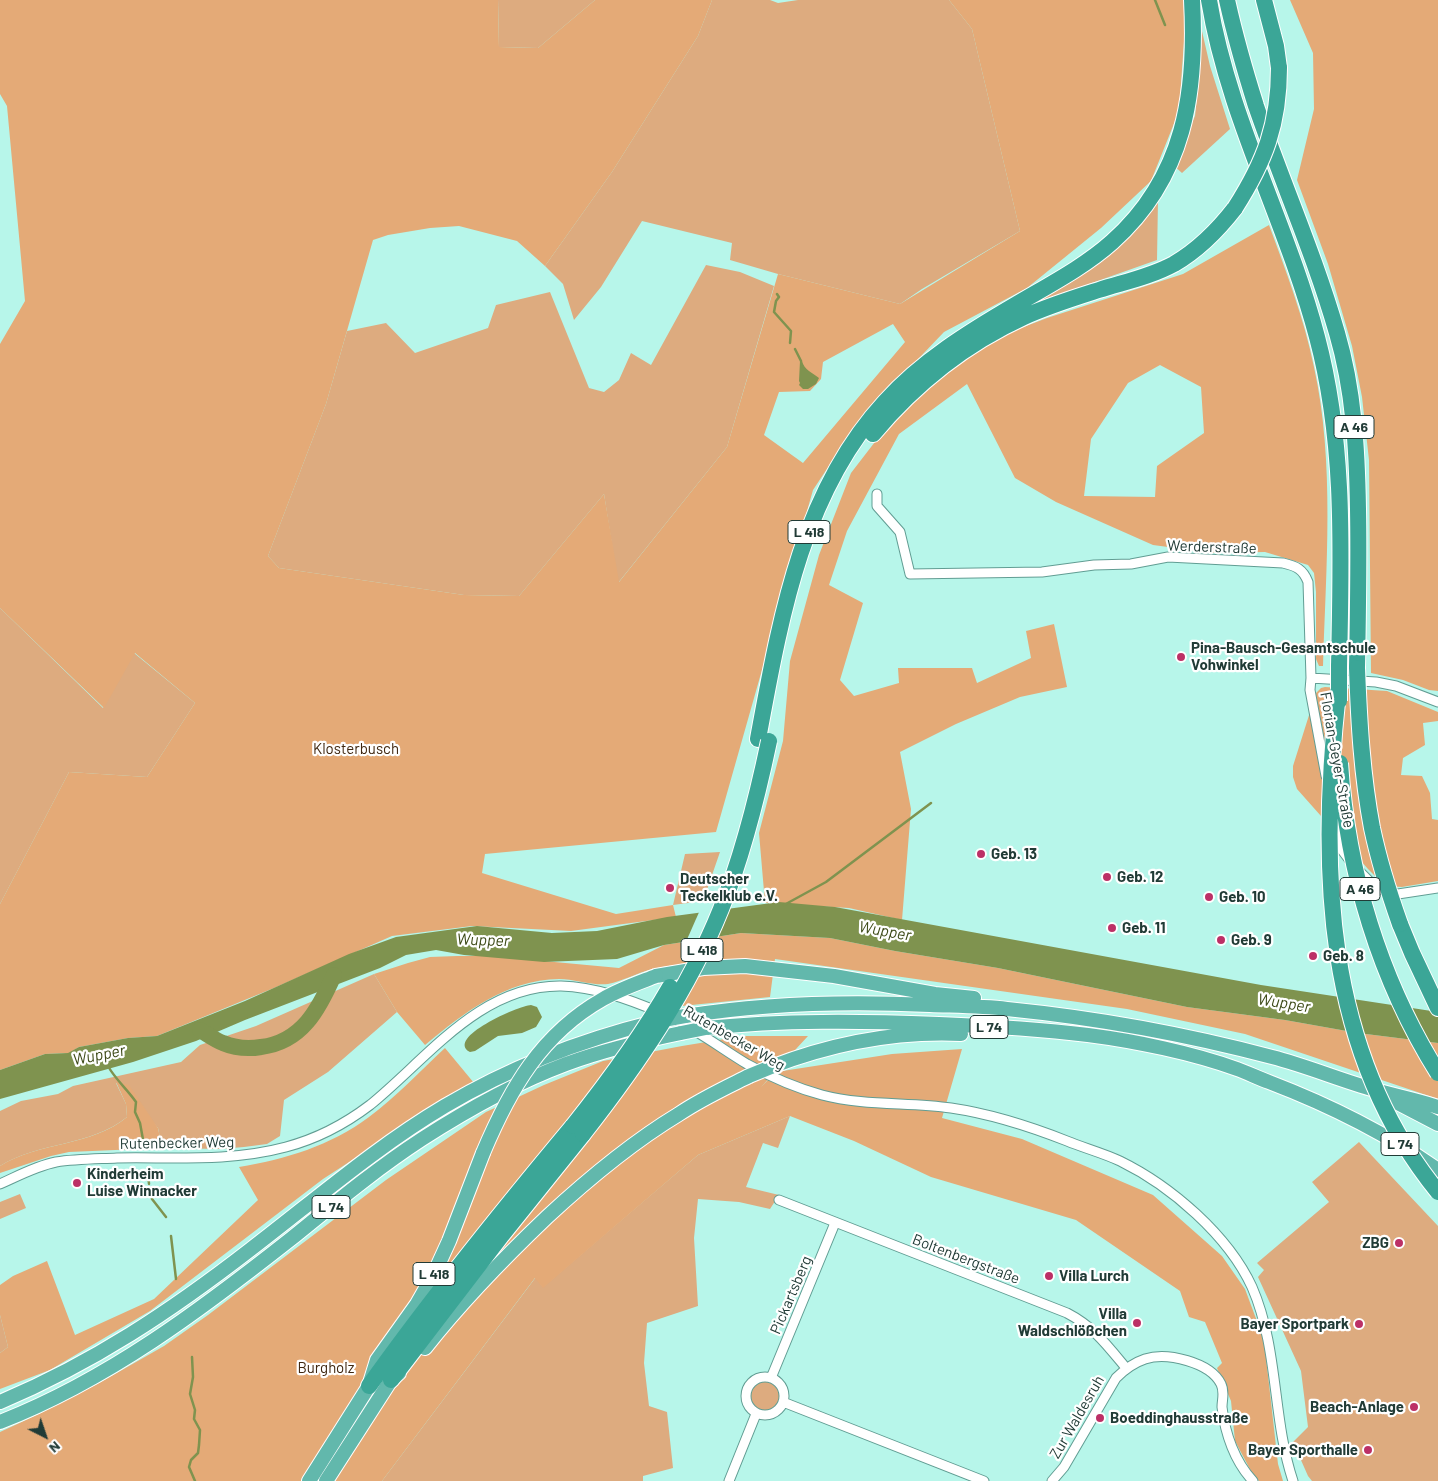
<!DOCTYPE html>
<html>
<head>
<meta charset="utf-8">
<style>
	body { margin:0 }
	#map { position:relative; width:1438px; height:1481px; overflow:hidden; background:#b7f6ea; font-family:Barlow,sans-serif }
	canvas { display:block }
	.north { position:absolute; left:20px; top:1411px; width:50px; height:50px; -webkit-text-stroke:4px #fff; paint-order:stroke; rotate:139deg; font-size:14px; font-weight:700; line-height:20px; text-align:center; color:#213b36 }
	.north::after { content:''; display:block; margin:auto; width:18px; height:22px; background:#213b36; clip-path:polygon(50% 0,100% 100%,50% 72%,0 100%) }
</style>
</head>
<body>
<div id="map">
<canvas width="1438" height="1481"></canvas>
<div class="north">N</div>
</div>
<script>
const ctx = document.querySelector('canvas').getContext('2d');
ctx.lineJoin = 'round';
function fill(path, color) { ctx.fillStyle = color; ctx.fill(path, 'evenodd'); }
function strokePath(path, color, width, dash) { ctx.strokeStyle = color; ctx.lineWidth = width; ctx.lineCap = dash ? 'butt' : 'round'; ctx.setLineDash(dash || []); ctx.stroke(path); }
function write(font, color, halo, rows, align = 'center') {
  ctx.font = font + ' Barlow,sans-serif'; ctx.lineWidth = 4.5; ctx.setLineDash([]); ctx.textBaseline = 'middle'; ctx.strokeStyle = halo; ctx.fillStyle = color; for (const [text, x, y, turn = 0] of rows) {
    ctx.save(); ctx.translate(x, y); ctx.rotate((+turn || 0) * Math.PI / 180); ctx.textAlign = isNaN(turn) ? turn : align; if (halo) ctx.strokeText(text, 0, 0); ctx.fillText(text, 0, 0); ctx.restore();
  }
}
const green = new Path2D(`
	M498 0H595L538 48 499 47Z
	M712 0H770L778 3 798 0H949L972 29 1020 231 922 289 900 304 778 274 730 260 732 243 642 221 601 287 574 320 563 284 545 266 612 172 698 36Z
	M1199 18 1210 66 1230 129 1182 173 1173 165 1195 116 1200 69Z
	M1158 199 1157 260 1024 307Z
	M706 265 740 272 774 286 727 447 618 583 604 494 519 596 464 595 279 568 268 556 326 404 347 331 386 323 415 353 488 328 496 305 550 292 589 388 604 392 619 380 631 353 651 365Z
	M0 608 103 708 134 653 195 703 147 777 69 772 0 904Z
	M720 852 703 901 673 905 685 854Z
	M374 974 397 1012 328 1072 284 1100 280 1136 267 1144 244 1147 220 1149 162 1148 158 1128 121 1085 116 1083 126 1104 127 1117C92 1146 38 1142 0 1166V1111L21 1101 58 1094 73 1086 181 1062 200 1045 256 1026Z
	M790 1116 778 1148 763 1143 746 1187 779 1195 770 1209 739 1202 698 1199 694 1238 698 1306 647 1323 644 1363 649 1406 667 1412 673 1468 643 1476V1481H382L536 1277 543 1287 698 1155Z
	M1359 1142 1438 1226V1481H1312L1308 1476 1293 1442 1308 1427 1301 1371 1258 1277 1264 1270 1257 1263 1329 1202 1312 1182Z
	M20 1194 26 1208 0 1219V1202Z
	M0 1315 8 1347 0 1353Z
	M750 1396a15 15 0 1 1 30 0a15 15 0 1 1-30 0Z`);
const forest = new Path2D(`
	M0 0H498L499 47 538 48 595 0H712L698 36 612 172 545 266 517 241 459 226 430 228 388 235 373 240 326 404 268 556 279 568 464 595 519 596 604 494 619 582 727 447 778 274 900 304 1020 231 972 29 949 0H1186V14L1179 111 1151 181 1101 228 1027 288 944 332 858 422 813 490 716 832 485 854 482 873 616 914 673 905 676 917 571 931 472 926 392 936 274 988 157 1036 128 1038 79 1047 69 1053 45 1054 0 1070V904L69 772 147 777 195 703 135 653 104 708 0 608V344L25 301 7 106 0 94ZM893 324 905 342 803 463 764 435 779 392 810 391 821 379 823 362Z
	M1290 0H1438V691L1429 690 1403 680 1371 673 1369 460 1362 397 1352 346 1328 264 1297 180 1314 109 1313 53Z
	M1269 225C1286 271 1304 318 1314 367 1335 462 1326 569 1323 666H1319L1316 659V592L1314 573 1308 565 1265 552 1213 553 1153 545 1056 502 1015 478 967 384 899 434 847 531 829 585 863 603 840 680 854 696 899 683 898 668H972L977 683 1031 658 1026 631 1054 624 1067 687 1020 697 956 724 900 752 911 809 902 920 849 908 765 903 759 833 783 741 790 661 819 555 851 473 898 412 956 365 995 338 1047 318 1183 274ZM1160 365 1201 387 1204 433 1157 466 1155 497 1084 496 1091 439 1128 383Z
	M1325 687 1387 691 1438 712V721L1423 723 1425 745 1403 758 1401 775 1422 776 1430 793 1432 819 1438 820V881L1402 887 1385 886 1368 869 1297 789 1293 777V766L1316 693 1321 688Z
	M741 933 830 938 895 951 998 968 1187 1007 1285 1020 1358 1033 1438 1043V1099L1245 1034 1127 1009 775 959 770 997 682 1006 705 962C688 964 669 965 652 969 638 973 622 981 608 984 594 986 574 979 559 979 505 980 464 1013 425 1045L397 1012 374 974 408 963 430 957 457 956H490L619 968 664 945Z
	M743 1036H808L761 1087 776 1072 892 1054 962 1049 942 1118 1022 1139 1153 1195 1222 1256 1245 1289 1264 1340 1278 1464 1283 1481H1259L1252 1473 1235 1441 1231 1401 1217 1368 1222 1363 1205 1322 1189 1317 1180 1291 1076 1220 931 1177 854 1141 790 1116 698 1155 543 1288 535 1278 382 1481H0V1432L39 1414 101 1382 164 1346 208 1315 386 1180 486 1112 544 1085 603 1061 682 1046Z
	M445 1048 474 1083 434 1107 323 1179 150 1311 50 1370 0 1389V1353L8 1347 0 1315V1285L13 1276 47 1261 75 1335 154 1299 258 1200 239 1167C286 1159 330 1146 369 1117 396 1097 420 1071 445 1048Z
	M116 1082 129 1085 158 1128 162 1148 69 1152 51 1156 0 1173V1166C38 1142 93 1146 127 1117L126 1104Z`);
const water = new Path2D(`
	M800 361H802C804 370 813 373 819 378L816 384 808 389H803L799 385 800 383 799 381Z
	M779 902 835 907 1261 985 1438 1012V1043L1358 1033 1285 1020 1187 1007 998 968 895 951 830 938 741 933 664 945 617 959 544 962 464 955 436 950 406 955 380 968 245 1020 196 1041 133 1062 0 1099V1070L45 1054 68 1053 79 1047 128 1038 157 1036 245 1001 349 954 396 937 477 926 552 933 597 931 667 917Z
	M531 1005 537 1007 542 1017 536 1027 522 1033 498 1036 475 1051 470 1052C445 1038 518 1006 531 1005Z`);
const pier = new Path2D(`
	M730 906 715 939 685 944 700 910Z`);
const stream = new Path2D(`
	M1155 0 1165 25
	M777 294 779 297 776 301 774 312 791 331 790 343
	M795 349 801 361
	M784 905 826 882 931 803
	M108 1066C115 1079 127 1089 136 1102L135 1112 140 1123 144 1145
	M148 1172 149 1184
	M150 1190 152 1199 166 1217
	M171 1236 176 1279
	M192 1357 193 1377 190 1394 195 1410 194 1419 200 1430 199 1445 198 1453 191 1460 189 1467 195 1481`);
const river = new Path2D(`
	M200 1030C207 1034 215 1040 223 1043 235 1048 249 1049 261 1047 302 1042 319 1009 334 975`);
const minor = new Path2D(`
	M877 494V506L900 532 910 574 1042 572 1094 565 1131 564 1168 557 1283 563C1296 566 1303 569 1308 582L1311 678 1376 682 1396 686 1438 702
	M1311 678 1310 690 1326 776
	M1336 833 1339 846 1354 866 1372 884 1383 890 1398 894 1438 888
	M673 1019C699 1031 722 1049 747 1064 771 1077 796 1088 822 1095 864 1106 909 1102 951 1108 992 1114 1029 1126 1067 1141 1084 1148 1103 1153 1120 1161 1171 1186 1228 1235 1252 1287 1279 1349 1272 1418 1293 1481
	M0 1184C18 1176 36 1166 56 1162 76 1159 96 1159 117 1158 174 1157 230 1162 286 1147 316 1139 345 1124 370 1105 427 1059 480 985 561 986 595 987 628 999 659 1012
	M779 1200 1067 1313C1094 1327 1107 1345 1126 1368
	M746 1396a19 19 0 1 1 38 0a19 19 0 1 1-38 0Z
	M771 1378 835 1223
	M783 1402 984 1481
	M729 1481 756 1414
	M1052 1481 1064 1467 1116 1378C1125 1369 1133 1363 1145 1359 1167 1352 1210 1362 1221 1384 1225 1392 1222 1399 1222 1407 1225 1434 1235 1462 1253 1481`);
const trunk = new Path2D(`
	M656 976 703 968 745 966 834 976 935 994 974 998
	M685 1016C766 1003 848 1001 930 1005 956 1006 982 1006 1007 1009 1097 1018 1185 1034 1272 1057 1307 1066 1340 1080 1375 1090 1396 1096 1417 1100 1438 1107
	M706 1028C784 1020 861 1021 939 1024 989 1026 1039 1029 1088 1035 1135 1041 1193 1053 1237 1069 1248 1073 1258 1078 1269 1082 1329 1105 1386 1133 1438 1170
	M771 1067C831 1044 896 1031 961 1034
	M1392 1100 1438 1124
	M425 1348C462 1301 504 1258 547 1217 588 1179 631 1143 679 1114 701 1099 725 1088 749 1076
	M0 1402C93 1363 171 1311 251 1249 315 1200 376 1147 445 1106 511 1067 581 1040 654 1022
	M0 1422C108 1380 202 1309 292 1238 334 1204 376 1169 422 1139 467 1110 515 1083 566 1064 604 1050 642 1041 681 1033
	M309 1481 369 1386 377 1360 417 1304 433 1276 449 1241 483 1153
	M326 1481 391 1380 399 1373`);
const motorway = new Path2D(`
	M1209 0C1228 117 1287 223 1317 337 1346 446 1341 556 1339 667
	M1227 0C1235 36 1245 71 1256 106 1282 182 1315 256 1337 333 1354 391 1357 450 1358 509 1359 562 1358 615 1357 668
	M1264 0 1276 46 1279 68
	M873 434C914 385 965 344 1024 317 1048 306 1074 298 1099 290 1124 282 1150 277 1174 264 1198 250 1218 230 1235 208
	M758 739C780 621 801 493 885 402 922 361 969 332 1017 304 1049 285 1084 267 1112 242 1185 177 1197 92 1192 0
	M1400 924 1412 953 1438 1008
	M391 1380 502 1235 583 1134
	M369 1386C433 1296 502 1211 573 1126`);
const trunkBridge = new Path2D(`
	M658 1021 685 1016
	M681 1033 706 1028
	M749 1076 771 1067
	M483 1153C510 1089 541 1034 603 999 620 989 638 983 656 976`);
const motorwayBridge = new Path2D(`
	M1235 208C1265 161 1279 124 1279 68
	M1357 668C1359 722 1362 775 1372 828 1379 861 1389 893 1400 924
	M1338 692C1319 864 1323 1051 1438 1192
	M1339 701V667
	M1340 763C1347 872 1380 980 1438 1073
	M573 1126C608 1082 642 1036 670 987
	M583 1134C637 1065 688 991 721 909 743 855 757 798 769 741`);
const markers = [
	[1181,657,5,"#bc3066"],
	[981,854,5,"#bc3066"],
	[1107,877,5,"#bc3066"],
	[670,888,5,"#bc3066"],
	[1209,897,5,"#bc3066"],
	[1112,928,5,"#bc3066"],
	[1221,940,5,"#bc3066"],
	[1313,956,5,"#bc3066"],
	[77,1183,5,"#bc3066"],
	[1399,1243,5,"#bc3066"],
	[1049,1276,5,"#bc3066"],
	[1137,1323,5,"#bc3066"],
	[1359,1324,5,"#bc3066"],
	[1414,1407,5,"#bc3066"],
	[1100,1418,5,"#bc3066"],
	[1368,1450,5,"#bc3066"]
];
const shields = [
	[1354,427,40],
	[809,532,42],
	[1360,889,40],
	[702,950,42],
	[989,1027,38],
	[1400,1144,38],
	[331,1207,38],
	[434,1274,42]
];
const shieldNames = [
	["A 46",1354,427],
	["L 418",809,532],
	["A 46",1360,889],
	["L 418",702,950],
	["L 74",989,1027],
	["L 74",1400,1144],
	["L 74",331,1207],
	["L 418",434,1274]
];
const streetNames = [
	["Werderstraße",1212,547,2],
	["Florian-Geyer-Straße",1337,760,80],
	["Rutenbecker Weg",734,1038,30],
	["Rutenbecker Weg",177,1143,-1],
	["Boltenbergstraße",966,1259,21],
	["Pickartsberg",791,1295,-67],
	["Zur Waldesruh",1077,1417,-60]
];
const poiNames = [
	["Pina-Bausch-Gesamtschule",1191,648],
	["Vohwinkel",1191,665],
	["Geb. 13",991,854],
	["Geb. 12",1117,877],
	["Deutscher",680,879],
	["Teckelklub e.V.",680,896],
	["Geb. 10",1219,897],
	["Geb. 11",1122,928],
	["Geb. 9",1231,940],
	["Geb. 8",1323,956],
	["Kinderheim",87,1174],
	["Luise Winnacker",87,1191],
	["ZBG",1389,1243,"right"],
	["Villa Lurch",1059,1276],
	["Villa",1127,1314,"right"],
	["Waldschlößchen",1127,1331,"right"],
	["Bayer Sportpark",1349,1324,"right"],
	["Beach-Anlage",1404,1407,"right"],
	["Boeddinghausstraße",1110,1418],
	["Bayer Sporthalle",1358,1450,"right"]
];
const parkNames = [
	["Klosterbusch",356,749],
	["Burgholz",326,1368]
];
const waterNames = [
	["Wupper",885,931,10],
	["Wupper",483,940,2],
	["Wupper",1284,1003,9],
	["Wupper",99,1055,-11]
];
fill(green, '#ddab7f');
fill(forest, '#e4aa77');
fill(water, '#7f934f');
fill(pier, '#b7f6ea');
strokePath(stream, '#7f934f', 2.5);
strokePath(river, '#7f934f', 16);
strokePath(minor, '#619d93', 11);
strokePath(trunk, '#fff', 16);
strokePath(motorway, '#fff', 18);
strokePath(minor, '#fff', 9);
strokePath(trunk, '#62b8ac', 14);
strokePath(motorway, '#3ba697', 16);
strokePath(trunkBridge, '#fff', 16, []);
strokePath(motorwayBridge, '#fff', 18, []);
strokePath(trunkBridge, '#62b8ac', 14);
strokePath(motorwayBridge, '#3ba697', 16);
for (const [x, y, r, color] of markers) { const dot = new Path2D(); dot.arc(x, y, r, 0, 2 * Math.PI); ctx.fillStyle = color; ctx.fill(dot); strokePath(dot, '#fff', 2); }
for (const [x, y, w] of shields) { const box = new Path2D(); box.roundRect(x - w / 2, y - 11.5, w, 23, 4); ctx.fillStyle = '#fff'; ctx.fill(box); strokePath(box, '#213b36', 1); }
write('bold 14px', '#213b36', null, shieldNames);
write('15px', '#213b36', '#fff', streetNames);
write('bold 15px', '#213b36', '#fff', poiNames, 'left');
write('15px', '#3e260f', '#fff', parkNames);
write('italic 16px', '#3d4a17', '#fff', waterNames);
</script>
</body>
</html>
